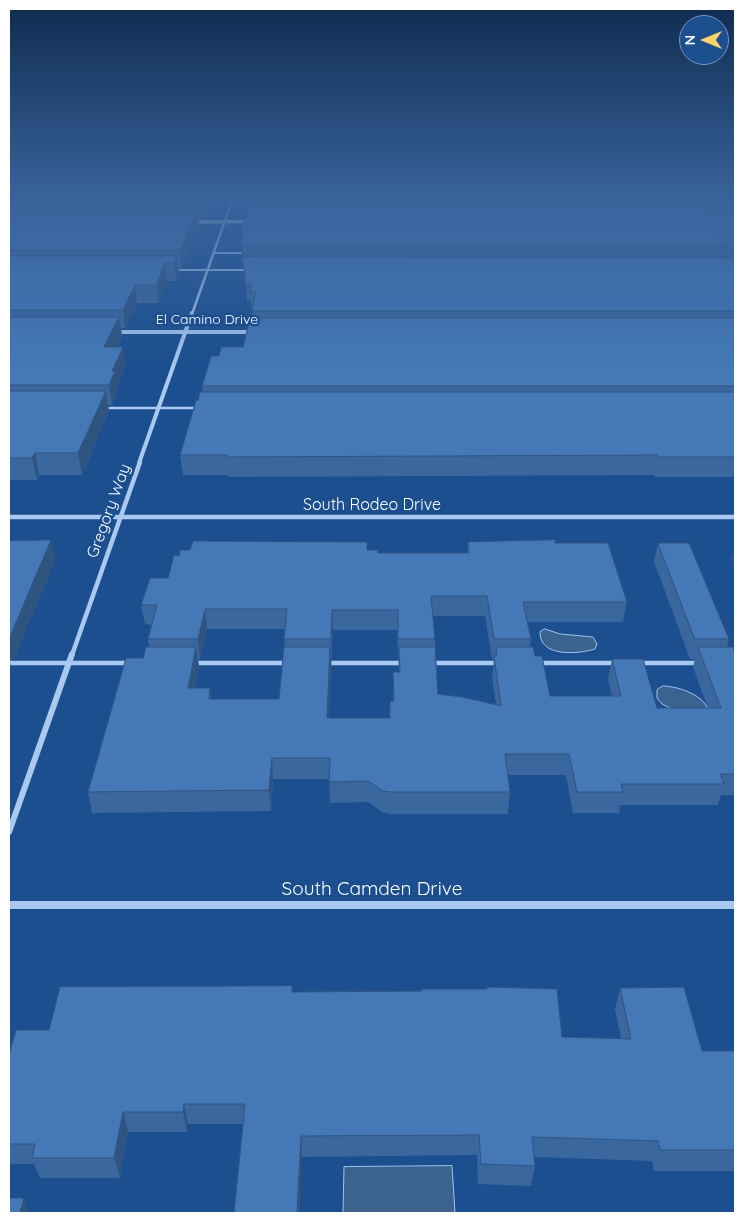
<!DOCTYPE html>
<html>
<head>
<meta charset="utf-8">
<style>
	body { margin:0 }
	#map { position:relative; width:744px; height:1222px; overflow:hidden; background:#1b4f8f; font-family:Quicksand,sans-serif }
	canvas { display:block }
	.frame { position:absolute; inset:0; border:10px solid #fff; pointer-events:none }
	.north { position:absolute; left:679px; top:15px; width:50px; height:50px; box-sizing:border-box; background:#1b4f8f; border:1px solid #7695bc; border-radius:50%; rotate:270deg; font-size:14px; font-weight:700; line-height:20px; text-align:center; color:#fff }
	.north::after { content:''; display:block; margin:auto; width:18px; height:22px; background:#ffd166; clip-path:polygon(50% 0,100% 100%,50% 72%,0 100%) }
</style>
</head>
<body>
<div id="map">
<canvas width="744" height="1222"></canvas>
<div class="frame"></div>
<div class="north">N</div>
</div>
<script>
const ctx = document.querySelector('canvas').getContext('2d');
ctx.lineJoin = 'round';
function fill(path, color) { ctx.fillStyle = color; ctx.fill(path, 'evenodd'); }
function strokePath(path, color, width, dash) { ctx.strokeStyle = color; ctx.lineWidth = width; ctx.lineCap = dash ? 'butt' : 'round'; ctx.setLineDash(dash || []); ctx.stroke(path); }
function write(font, color, halo, rows, align = 'center') {
  ctx.font = font + ' Quicksand,sans-serif'; ctx.lineWidth = 5; ctx.setLineDash([]); ctx.textBaseline = 'middle'; ctx.strokeStyle = halo; ctx.fillStyle = color; for (const [text, x, y, turn = 0] of rows) {
    ctx.save(); ctx.translate(x, y); ctx.rotate((+turn || 0) * Math.PI / 180); ctx.textAlign = isNaN(turn) ? turn : align; if (halo) ctx.strokeText(text, 0, 0); ctx.fillText(text, 0, 0); ctx.restore();
  }
}
const water = new Path2D(`
	M545 629 560 634 593 637 597 644 595 649C579 654 539 658 540 632Z
	M663 686C676 686 698 693 706 705 708 708 708 714 709 717L696 722 662 704 657 698V690Z
	M452 1166 455 1213H343L344 1167Z`);
const laneFar2 = new Path2D(`
	M472 198 474 207
	M214 253H241
	M176 270H249`);
const laneFar1 = new Path2D(`
	M106 408H199`);
const lane = new Path2D(`
	M9 663H129
	M193 663H286
	M326 663H401
	M431 663H496
	M538 663H614
	M641 663H699`);
const streetFar4 = new Path2D(`
	M192 314 233 198`);
const streetFar3 = new Path2D(`
	M114 332H253
	M139 463 192 313`);
const streetFar2 = new Path2D(`
	M9 517H735
	M72 655 140 462`);
const streetFar1 = new Path2D(`
	M9 832 72 654`);
const street = new Path2D(`
	M9 905H735`);
const secondary = new Path2D(`
	M257 220 259 221V223L186 224 183 222 186 220Z`);
const wall = new Path2D(`
	M9 198H210L202 218H198L199 225 181 267H179V273L176 281H167L158 303H137L125 328H121L122 336 117 347 126 366 117 385 118 391 112 405H108L109 411 82 475H39L37 480H9Z
	M256 198H471V203H474V198H735V477H655L654 475 228 477V475H183L180 455 198 400 203 392 202 386 219 356 243 347 252 318V309H251V301H247L242 244Z
	M468 542 555 543 627 602 623 622H528L531 639 530 647 535 656 550 696H612L608 679 612 659 657 708H708L693 667 695 659H690L654 562 658 543 729 639 727 647 735 653V795H721L718 805H620L619 813H573L566 775H508L510 792 508 814H389L382 812 368 802 330 803 329 779H273L271 811 92 813 88 792 143 658 149 647 148 639 152 625 145 624 141 605 168 578 367 550 378 553H467ZM433 616H485L492 659H494L492 677 496 704 438 694 435 647V639ZM207 629H285L284 639 285 647 279 699H212L210 688H195L199 667 198 659H200ZM333 630H397L399 672H393V701H390L389 718H329Z
	M735 549V565L733 560Z
	M292 986 293 992 562 1037 621 1038 615 1009 620 988 702 1051H735V1171H654L652 1161 534 1157 535 1166 531 1186 478 1184 477 1155 302 1157 243 1124H188L187 1132H128L120 1178H40L34 1164H9V1055L49 1030Z`);
const shadedWall = new Path2D(`
	M202 198H210L202 218 200 202Z
	M468 198H471V206L469 203Z
	M197 209 199 225 181 267 180 251Z
	M177 256 179 273 176 281 174 263Z
	M165 263 167 281 158 303 156 285Z
	M135 285 137 303 125 328 123 310Z
	M119 317 122 336 107 366 104 347Z
	M123 347 126 366 117 385 118 391 112 405 109 385 112 371Z
	M106 391 109 411 82 475 78 453Z
	M35 453 39 475 37 480 32 458Z
	M51 540 56 560 14 659 9 660 11 667 9 671V639Z
	M205 609 207 629 200 659 198 639Z
	M332 610 333 630 331 659V639Z
	M196 647 199 667 191 709 188 688Z
	M330 647 331 667 328 739 327 718Z
	M210 688 213 709 209 699Z
	M272 758 273 779 271 811 269 790Z
	M184 1104 188 1124 187 1132 183 1112Z
	M123 1112 128 1132 120 1178 114 1158Z
	M301 1136 302 1157 300 1213H297Z
	M24 1198 30 1213H20Z`);
const building = new Path2D(`
	M9 198H202L200 202 9 203Z
	M256 198H468L469 203H254Z
	M474 198H735V203H475Z
	M251 203H698L729 244H242V229Z
	M9 209H197L180 251 9 250Z
	M703 210H735V252Z
	M9 256H177L174 263H165L156 285H135L123 310H9Z
	M243 257 735 258V311H252L256 292H250L252 284H246Z
	M9 317H119L104 347H123L112 371H115L109 385H9Z
	M250 318H735V386H202L211 356H219L221 347H243Z
	M9 391H106L78 453H35L32 458H9Z
	M200 392H735V457H658L657 455 227 457V455H180L196 400H198Z
	M51 540 9 639V541Z
	M555 540V543H608L627 602H523L531 639H494L487 596H431L435 639H398V610H332L331 639H284L287 609H205L198 639H148L157 605H141L150 578H168L174 555 179 556 180 550H190L193 541 367 542V550H378V553H469L468 542Z
	M658 543H689L729 639H695Z
	M146 647H196L188 688H210L209 699H279L284 647H330L327 718H390V701H394L393 672H400L399 647H435L438 694 463 697 501 706 494 656H497L496 647H533L535 656H542L550 696H621L612 659H643L657 708H721L698 647H733L735 653V774H720L724 784H621L623 792H577L569 754H505L510 792H389L383 791 368 781 329 782 330 758H272L269 790 88 792 126 658H143Z
	M292 986V992L422 991V989H487V987L557 989 562 1037 631 1039 620 988 684 987 702 1051H735V1150H660L658 1141 532 1137 535 1166 481 1164 479 1135 301 1136 297 1213H234L245 1104H184L183 1112H123L114 1158H32L35 1144H9V1055L16 1030H49L60 987Z
	M9 1198H24L20 1213H9Z`);
const farStreetnames = [
	["El Camino Drive",207,320]
];
const streetNames = [
	["South Rodeo Drive",372,505],
	["Gregory Way",109,511,-70]
];
const nearStreetnames = [
	["South Camden Drive",372,889]
];
fill(water, '#3c6290');
strokePath(water, '#9cc4f0', 1);
strokePath(laneFar2, '#a9c9ee', 2);
strokePath(laneFar1, '#a9c9ee', 2.5);
strokePath(lane, '#a9c9ee', 4.5);
strokePath(streetFar4, '#a9c9ee', 2.5);
strokePath(streetFar3, '#a9c9ee', 4);
strokePath(streetFar2, '#a9c9ee', 4.5);
strokePath(streetFar1, '#a9c9ee', 6);
strokePath(street, '#a9c9ee', 8);
fill(secondary, '#d6e6fa');
fill(wall, '#3a679d');
fill(shadedWall, '#305480');
fill(building, '#4478b7');
strokePath(building, '#305480', 1);
const sky = ctx.createLinearGradient(0, 0, 0, 369);
sky.addColorStop(0, '#0f2b4f');
sky.addColorStop(0.54, '#39639b');
sky.addColorStop(1, '#39639b00');
ctx.fillStyle = sky;
ctx.fillRect(0, 0, 744, 369);
write('14px', '#fff', '#1b4f8f', farStreetnames);
write('16px', '#fff', '#1b4f8f', streetNames);
write('19px', '#fff', '#1b4f8f', nearStreetnames);
</script>
</body>
</html>
